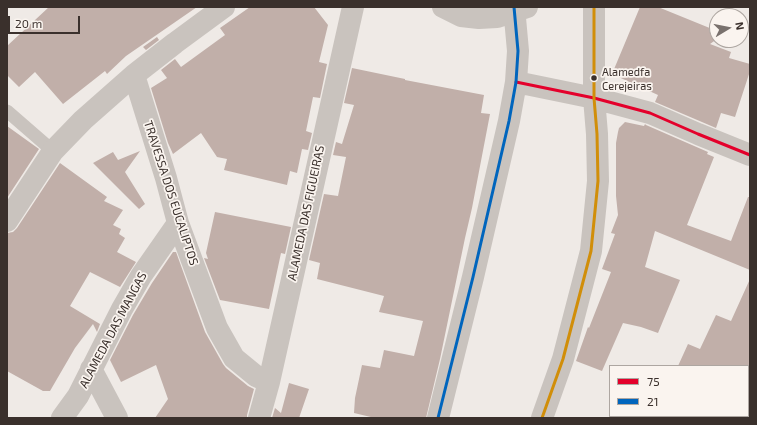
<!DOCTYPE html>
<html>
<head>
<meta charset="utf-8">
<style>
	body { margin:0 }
	#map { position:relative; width:757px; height:425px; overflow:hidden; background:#efeae6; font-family:"Exo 2",sans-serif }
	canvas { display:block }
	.frame { position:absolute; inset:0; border:8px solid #3a302c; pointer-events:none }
	.legend { position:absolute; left:609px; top:365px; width:140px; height:52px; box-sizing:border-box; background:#faf4ef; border:1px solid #ada6a1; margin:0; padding:5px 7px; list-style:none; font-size:12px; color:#3a302c }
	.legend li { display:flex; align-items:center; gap:8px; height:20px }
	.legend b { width:20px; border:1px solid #ada6a1 }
	.north { position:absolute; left:709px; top:8px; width:40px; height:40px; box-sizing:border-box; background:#faf4ef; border:1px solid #ada6a1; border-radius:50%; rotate:80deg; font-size:11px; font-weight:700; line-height:16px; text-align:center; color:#3a302c }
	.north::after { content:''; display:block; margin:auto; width:14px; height:18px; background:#79716d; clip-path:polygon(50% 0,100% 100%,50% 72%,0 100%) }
	.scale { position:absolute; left:8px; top:16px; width:72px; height:18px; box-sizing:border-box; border:2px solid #3a302c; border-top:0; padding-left:5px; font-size:12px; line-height:14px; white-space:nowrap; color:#3a302c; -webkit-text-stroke:3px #faf4ef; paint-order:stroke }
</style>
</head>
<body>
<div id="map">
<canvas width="757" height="425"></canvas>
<div class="frame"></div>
<ul class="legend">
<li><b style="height:5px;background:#e4002b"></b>75</li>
<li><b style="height:5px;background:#0065bd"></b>21</li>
</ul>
<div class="north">N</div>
<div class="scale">20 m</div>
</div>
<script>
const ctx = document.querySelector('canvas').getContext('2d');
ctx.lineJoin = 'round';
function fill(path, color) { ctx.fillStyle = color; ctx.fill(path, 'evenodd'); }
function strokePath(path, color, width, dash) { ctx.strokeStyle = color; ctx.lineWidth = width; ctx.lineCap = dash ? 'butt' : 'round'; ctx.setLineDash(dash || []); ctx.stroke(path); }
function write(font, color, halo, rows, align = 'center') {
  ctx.font = font + ' "Exo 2",sans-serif'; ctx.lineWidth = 3.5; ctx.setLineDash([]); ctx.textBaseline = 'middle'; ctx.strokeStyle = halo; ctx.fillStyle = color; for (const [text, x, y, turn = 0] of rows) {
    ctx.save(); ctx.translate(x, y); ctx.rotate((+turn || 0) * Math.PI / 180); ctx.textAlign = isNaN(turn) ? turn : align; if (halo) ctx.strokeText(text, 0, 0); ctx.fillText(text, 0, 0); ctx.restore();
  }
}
const building = new Path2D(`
	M49 7H197L126 56 107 74 105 71 63 104 35 72 19 87 7 75V46Z
	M250 7H314L328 25 319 62 327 64 320 98 313 97 306 131 312 133 308 150 302 149 297 173 290 171 287 185 224 170 227 159 217 157 201 133 173 154 168 143 151 88 167 78 161 70 175 59 181 67 225 35 220 28Z
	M640 7H658L717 31V39L710 44 731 52 729 58 750 64V71L735 117 721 113 716 128 655 102 658 95 612 74Z
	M157 37 159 40 146 50 143 47Z
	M352 68 405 79V80L484 95 481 113 490 114 472 208 465 238 440 359 426 418H375L354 413 355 398 362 365 380 368 384 350 414 356 423 321 379 312 384 296 317 279 320 263 309 260 324 194 338 196 346 157 333 155 336 142 342 144 354 105 344 103Z
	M625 122 644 126 645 124 646 125 708 152 707 154 714 157 687 225 731 241 748 197H750V270L655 231 645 267 680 280 658 333 641 327 623 323 602 371 576 361 588 327 589 328 611 272 602 269 615 234 611 233 618 215 616 196V143L618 132 619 128Z
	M7 126 39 149 7 198Z
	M140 151 125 172 145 204 139 209 93 163 113 152 118 160Z
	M60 163 107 197 104 201 123 210 113 225 121 229 119 234 125 238 117 252 136 262 120 287 90 272 70 306 100 324 97 332 93 324 75 348 50 391H43L7 371V233L13 232 17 228Z
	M215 212 291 227 285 254 281 253 269 309 220 300 204 258 208 259 206 253Z
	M173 252H176L205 332 223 364 226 368 248 386 254 389 247 415V418H155L168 399 156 365 121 382 110 360 133 315 152 283Z
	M750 279V366H678L688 344 700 349 716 315 731 321Z
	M289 383 309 389 299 418H272L275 408 281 413Z`);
const lane = new Path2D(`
	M7 111 53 151`);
const street = new Path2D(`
	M443 7 461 16 479 18 497 17 527 7
	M134 75 166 178 178 223 217 328 234 358 256 376 269 382
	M516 82 594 98 650 113 698 134 750 155
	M7 221 53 151 83 120 134 75 175 43 224 7
	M91 369 117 418
	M748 406 750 402
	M62 418 78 396 122 309 141 276 178 223
	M259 418 269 382 353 7
	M438 418 473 277 509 121 516 82 518 51 514 7
	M542 418 563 359 591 251 598 181 597 134 594 98V7`);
const bus1 = new Path2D(`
	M516 82 594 98 650 113 698 134 750 155`);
const bus2 = new Path2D(`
	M438 418 473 277 509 121 516 82 518 51 514 7`);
const bus3 = new Path2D(`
	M542 418 563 359 591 251 598 181 597 134 594 98V7`);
const markers = [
	[594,78,3.5,"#3a302c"]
];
const busNames = [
	["Alamedfa",602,72],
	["Cerejeiras",602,86]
];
const streetNames = [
	["TRAVESSA DOS EUCALIPTOS",171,193,72],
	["ALAMEDA DAS FIGUEIRAS",306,213,-78],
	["ALAMEDA DAS MANGAS",113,330,-62]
];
fill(building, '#c1afa9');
strokePath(lane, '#c9c3be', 13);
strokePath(street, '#c9c3be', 22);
strokePath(bus1, '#e4002b', 3);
strokePath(bus2, '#0065bd', 3);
strokePath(bus3, '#d18e09', 3);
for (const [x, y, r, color] of markers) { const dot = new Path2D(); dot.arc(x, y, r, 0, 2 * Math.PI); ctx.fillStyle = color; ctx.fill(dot); strokePath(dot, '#faf4ef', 1.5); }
write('11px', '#3a302c', '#faf4ef', busNames, 'left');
write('12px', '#3a302c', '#faf4ef', streetNames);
</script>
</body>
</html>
